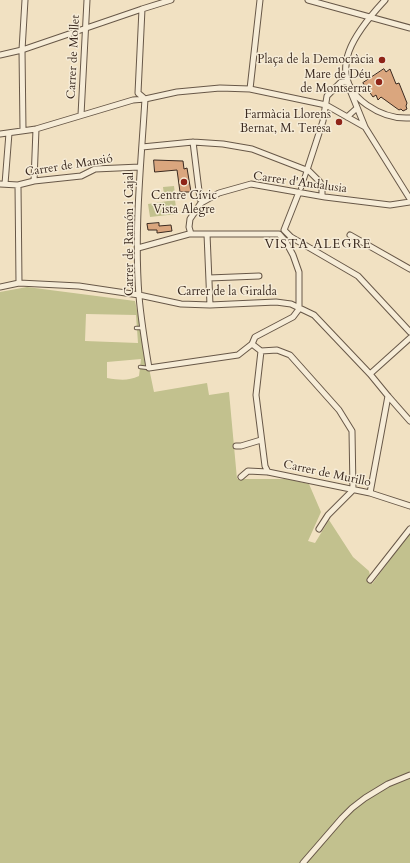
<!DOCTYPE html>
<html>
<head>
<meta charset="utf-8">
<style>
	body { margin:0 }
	canvas { display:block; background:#f1e1c2 }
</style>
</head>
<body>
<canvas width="410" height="863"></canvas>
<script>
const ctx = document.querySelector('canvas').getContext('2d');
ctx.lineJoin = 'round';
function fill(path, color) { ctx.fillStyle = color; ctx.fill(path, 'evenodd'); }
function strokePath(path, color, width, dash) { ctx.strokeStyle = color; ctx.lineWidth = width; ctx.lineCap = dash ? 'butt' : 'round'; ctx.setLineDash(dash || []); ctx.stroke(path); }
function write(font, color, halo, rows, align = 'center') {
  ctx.font = font + ' Cardo,serif'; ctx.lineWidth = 3; ctx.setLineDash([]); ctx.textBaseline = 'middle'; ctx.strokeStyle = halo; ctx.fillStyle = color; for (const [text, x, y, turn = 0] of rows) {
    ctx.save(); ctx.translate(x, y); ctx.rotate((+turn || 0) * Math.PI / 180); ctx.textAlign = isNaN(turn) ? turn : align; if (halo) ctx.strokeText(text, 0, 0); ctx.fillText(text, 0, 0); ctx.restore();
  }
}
const green = new Path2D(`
	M174 186 175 194 164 195 163 187Z
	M175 200 177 214 150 217 148 204Z
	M27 287 135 301 154 392 207 383 209 395 229 392 237 479H287L309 484 321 512 308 541 315 543 329 520 353 557 369 571 372 584 410 533V863H0V292ZM86 314 136 315 138 343 85 341ZM141 359 139 376C128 381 120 380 107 378V362Z`);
const building = new Path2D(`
	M384 69 386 72 390 69 396 84 399 83 407 103 406 106 407 109 403 111 401 109 399 110 381 97 378 100 376 95 373 97 363 83Z
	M154 160 183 161 184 169 187 168 191 192H180L177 170 155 172Z
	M159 223V226L171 225 172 231 157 233V230H148L147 224Z`);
const service = new Path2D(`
	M136 328H142
	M140 367 149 368`);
const pedestrian = new Path2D(`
	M301 188 307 170`);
const minor = new Path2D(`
	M308 0 410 28
	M385 0C358 29 322 73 367 105 380 114 394 119 410 118
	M142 9 138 93 145 99
	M0 55 22 50 142 9 171 0
	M250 89 260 0
	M350 90 365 127 410 199
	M81 115 87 0
	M347 117 357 108
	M23 130 22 50 25 0
	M0 134 36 129 133 100 145 99 177 92 220 88 250 89 326 105 365 127
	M193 142 200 199
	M142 147 193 142 223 144 252 149 309 171 320 182 322 189V196
	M307 170 323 121 327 96 341 82H347
	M34 181 36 129
	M0 184 18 185 34 181 81 176 95 169 140 167
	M5 184 9 133
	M18 185 19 283
	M299 192 284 230 291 237 358 276 410 332
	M191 234 189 227 190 219 201 203 219 193 251 184 325 197 390 205 410 202
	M207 234 210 305
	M350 235 410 269
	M138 248 189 234H279L286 242 293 255 299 272V309L293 317 255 337 252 344 238 355 149 368C145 344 141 320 139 296 134 230 141 164 145 99
	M209 278 259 276
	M0 287 19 283 79 286 139 295 181 304 210 305 276 302 291 304 314 315 370 374 388 396 410 421
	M252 344 261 351 256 395 265 466 268 472
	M261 351 277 350 290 355 339 410 352 431 353 490 328 515 319 529
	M370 374 410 338
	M236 446H241L261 440
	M241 477 248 471 268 472 370 493 410 506
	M370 493 388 396
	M370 580 410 529
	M303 863 342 818 352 808 365 798 388 784 410 775`);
const markers = [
	[382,60,4,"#8f2418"],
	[379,82,4,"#8f2418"],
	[339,122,4,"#8f2418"],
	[184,182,4,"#8f2418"]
];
const streetNames = [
	["Carrer de Mollet",74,57,-87],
	["Carrer de Mansió",69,166,-9],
	["Carrer d'Andalusia",300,183,8],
	["Carrer de Ramón i Cajal",130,234,-90],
	["Carrer de la Giralda",227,292],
	["Carrer de Murillo",327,474,12]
];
const poiNames = [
	["Plaça de la Democràcia",374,60],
	["Mare de Déu",371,75],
	["de Montserrat",371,89],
	["Farmàcia Llorens",331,115],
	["Bernat, M. Teresa",331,129],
	["Centre Cívic",184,196,"center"],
	["Vista Alegre",184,210,"center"]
];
const neighbourhoodNames = [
	["VISTA ALEGRE",318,245]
];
fill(green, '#c2c18e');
fill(building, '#daa67e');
strokePath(building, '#3b2a20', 1);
strokePath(service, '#685848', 4.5);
strokePath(pedestrian, '#685848', 6);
strokePath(minor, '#685848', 7);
strokePath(service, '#f6ecd7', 2.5);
strokePath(pedestrian, '#f6ecd7', 4);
strokePath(minor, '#f6ecd7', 5);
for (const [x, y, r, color] of markers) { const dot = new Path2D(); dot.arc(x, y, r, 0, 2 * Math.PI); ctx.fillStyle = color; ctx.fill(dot); strokePath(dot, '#f6ecd7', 1.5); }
write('12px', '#3b2a20', '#f6ecd7', streetNames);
write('12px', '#3b2a20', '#f6ecd7', poiNames, 'right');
ctx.letterSpacing = '1px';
write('13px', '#3b2a20', '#f6ecd7', neighbourhoodNames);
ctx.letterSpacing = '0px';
</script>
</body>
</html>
